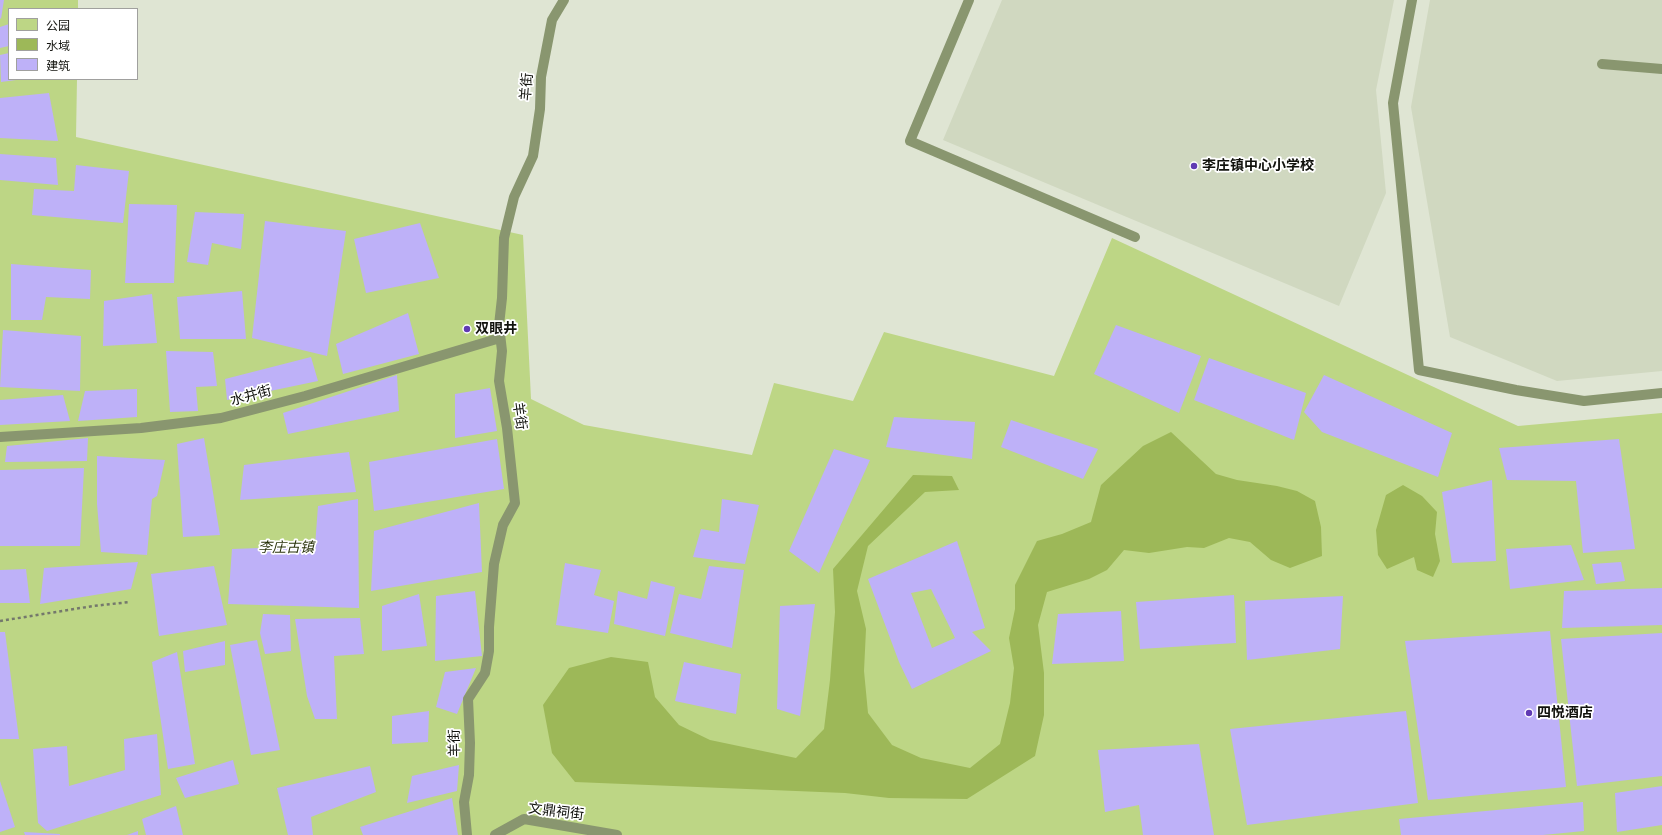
<!DOCTYPE html>
<html>
<head>
<meta charset="utf-8">
<style>
	body { margin:0 }
	#map { position:relative; width:1662px; height:835px; overflow:hidden; background:#dfe5d3; font-family:Bitter,"Noto Sans SC",serif }
	canvas { display:block }
	.legend { position:absolute; left:8px; top:8px; width:130px; height:72px; box-sizing:border-box; background:#fff; border:1px solid #a0a09e; margin:0; padding:5px 7px; list-style:none; font-size:12px; color:#11120d }
	.legend li { display:flex; align-items:center; gap:8px; height:20px }
	.legend b { width:20px; border:1px solid #a0a09e }
</style>
</head>
<body>
<div id="map">
<canvas width="1662" height="835"></canvas>
<ul class="legend">
<li><b style="height:11px;background:#bdd685"></b>公园</li>
<li><b style="height:11px;background:#9db858"></b>水域</li>
<li><b style="height:11px;background:#beb1f8"></b>建筑</li>
</ul>
</div>
<script>
const ctx = document.querySelector('canvas').getContext('2d');
ctx.lineJoin = 'round';
function fill(path, color) { ctx.fillStyle = color; ctx.fill(path, 'evenodd'); }
function strokePath(path, color, width, dash) { ctx.strokeStyle = color; ctx.lineWidth = width; ctx.lineCap = dash ? 'butt' : 'round'; ctx.setLineDash(dash || []); ctx.stroke(path); }
function write(font, color, halo, rows, align = 'center') {
  ctx.font = font + ' Bitter,"Noto Sans SC",serif'; ctx.lineWidth = 3.5; ctx.setLineDash([]); ctx.textBaseline = 'middle'; ctx.strokeStyle = halo; ctx.fillStyle = color; for (const [text, x, y, turn = 0] of rows) {
    ctx.save(); ctx.translate(x, y); ctx.rotate((+turn || 0) * Math.PI / 180); ctx.textAlign = isNaN(turn) ? turn : align; if (halo) ctx.strokeText(text, 0, 0); ctx.fillText(text, 0, 0); ctx.restore();
  }
}
const built = new Path2D(`
	M1002 0H1394L1376 90 1386 193 1339 306 943 140Z
	M1430 0H1662V371L1557 381 1450 337 1411 107Z`);
const green = new Path2D(`
	M0 0H78V9H9V79H77L76 137 523 235 531 399 584 425 752 455 774 383 853 401 884 332 1054 376 1112 238 1518 426 1662 413V835H0Z`);
const water = new Path2D(`
	M1171 432 1216 474 1237 480 1277 486 1297 491 1315 501 1321 527 1322 556 1290 568 1271 560 1250 542 1229 538 1204 548 1187 547 1149 553 1124 550 1107 570 1089 579 1047 592 1038 625 1044 673V715L1035 756 967 799 889 798 845 793 575 782 552 753 543 705 569 668 611 657 648 662 655 697 679 725 710 740 796 758 824 729 830 680 835 612 833 569 913 475 952 476 959 490 925 492 868 546 857 591 866 629 864 671 868 713 892 745 921 758 970 768 1000 744 1010 703 1014 668 1009 638 1015 609V585L1037 541 1062 534 1091 522 1101 485 1143 446Z
	M1403 485 1422 496 1437 512 1435 534 1440 561 1433 577 1417 570 1414 557 1387 569 1378 555 1376 530 1386 495Z`);
const building = new Path2D(`
	M0 0H4L1 19 0 18Z
	M9 24V46L0 48V27Z
	M9 53V79L16 80 1 82 0 55Z
	M49 93 58 141 0 138V98Z
	M0 154 56 158 58 185 0 180Z
	M76 165 129 171 123 223 32 215 34 189 74 191Z
	M129 204 177 205 174 283H125Z
	M195 212 244 214 241 249 212 243 208 265 187 262Z
	M265 221 346 231 327 356 252 338Z
	M420 223 439 278 366 293 354 239Z
	M11 264 91 270 90 299 46 297 42 320H11Z
	M242 291 246 339H180L177 297Z
	M152 294 157 343 103 346 104 301Z
	M408 313 419 354 343 374 336 344Z
	M1116 325 1201 356 1179 413 1094 374Z
	M3 330 81 336 80 391 0 387Z
	M166 351 213 352 217 386 196 387 198 411 170 412Z
	M311 357 318 381 227 400 225 379Z
	M1209 358 1306 393 1294 440 1194 400Z
	M397 375 399 411 288 434 283 413Z
	M1324 375 1452 433 1438 477 1322 432 1304 412Z
	M490 388 497 431 455 438V394Z
	M137 389V417L78 421 85 391Z
	M63 395 70 421 0 425V400Z
	M894 417 975 422 972 459 886 447Z
	M1011 420 1098 449 1083 479 1001 447Z
	M88 438 87 461 5 462 7 446Z
	M204 438 220 535 183 537 177 444Z
	M497 439 504 489 374 511 369 462Z
	M1619 439 1635 549 1583 553 1576 481 1507 480 1499 448Z
	M834 449 870 460 819 573 789 551Z
	M349 452 356 492 240 500 244 465Z
	M97 456 165 460 157 496 152 499 147 555 101 552 97 504Z
	M84 468 80 546H0V470Z
	M1492 480 1496 561 1452 563 1442 492Z
	M358 499 359 608 228 604 232 549 315 546 318 506Z
	M722 499 759 505 745 564 693 557 701 529 719 532Z
	M479 503 482 572 371 591 374 531Z
	M957 541 985 628 972 632 991 651 912 689 899 662 868 579ZM931 589 955 638 932 648 911 593Z
	M1571 545 1584 580 1510 589 1506 549Z
	M138 562 131 589 40 604 44 568Z
	M1621 562 1625 581 1596 584 1592 564Z
	M565 563 601 570 594 595 614 601 608 633 556 625Z
	M214 566 227 625 159 636 151 574Z
	M709 566 744 570 732 648 670 633 679 594 701 599Z
	M26 569 30 603H0V570Z
	M651 581 675 587 665 636 614 624 618 591 647 599Z
	M1662 588V625L1562 628 1564 591Z
	M475 591 482 656 435 661 436 596Z
	M419 594 427 646 382 651V606Z
	M1234 595 1236 643 1140 649 1136 602Z
	M1343 596 1340 649 1247 660 1245 601Z
	M815 604 800 716 777 709 780 606Z
	M1121 611 1124 661 1052 664 1058 614Z
	M263 614 290 615 291 651 265 654 260 633Z
	M360 618 364 654 334 656 337 719H315L307 696 295 619Z
	M1550 631 1566 787 1428 800 1405 641Z
	M0 632H5L19 739H0Z
	M1662 633V776L1577 786 1561 639Z
	M257 640 280 750 251 755 230 645Z
	M225 641V665L185 672 183 651Z
	M177 652 195 764 168 769 152 662Z
	M684 662 741 674 736 714 675 701Z
	M476 668 457 714 436 707 445 672Z
	M429 711 428 742 392 744V716Z
	M1406 711 1418 803 1247 825 1230 729Z
	M157 734 161 795 47 831 38 823 33 749 67 746 69 786 125 770 124 739Z
	M1199 744 1214 835H1143L1139 805 1105 812 1098 750Z
	M233 760 239 784 185 798 176 778Z
	M459 765 457 791 407 803 412 776Z
	M370 766 376 792 311 817 313 835H288L277 788Z
	M0 781 15 827 0 832Z
	M1662 786V825L1617 832 1615 793Z
	M452 798 458 835H363L360 827Z
	M1583 802 1584 831 1543 835H1401L1399 819Z
	M176 806 183 835H146L142 819Z
	M138 831V835H127Z
	M24 832 60 834V835H25Z`);
const path = new Path2D(`
	M0 621 93 606 130 602`);
const service = new Path2D(`
	M969 0 910 141 1135 237
	M1412 0 1393 103 1419 370 1516 390 1584 401 1662 393
	M1602 64 1662 69
	M0 437 141 428 221 418 305 396 500 338
	M467 835 464 802 469 775 470 743 468 699 485 673 489 651V627L494 564 503 525 515 503 507 428 499 381 502 351 499 325 502 298 504 238 514 197 533 156 540 109 541 77 552 20 564 0
	M495 835 524 819 617 835`);
const markers = [
	[1194,166,4,"#603ab3"],
	[467,329,4,"#603ab3"],
	[1529,713,4,"#603ab3"]
];
const streetNames = [
	["羊街",527,87,-85],
	["水井街",251,396,-15],
	["羊街",519,416,82],
	["羊街",455,743,-91],
	["文鼎祠街",556,812,7]
];
const poiNames = [
	["李庄镇中心小学校",1202,166],
	["双眼井",475,329],
	["四悦酒店",1537,713]
];
const parkNames = [
	["李庄古镇",286,548]
];
fill(built, '#d0d8c0');
fill(green, '#bdd685');
fill(water, '#9db858');
fill(building, '#beb1f8');
strokePath(path, '#74786c', 2.5, [3, 3]);
strokePath(service, '#89966f', 10);
for (const [x, y, r, color] of markers) { const dot = new Path2D(); dot.arc(x, y, r, 0, 2 * Math.PI); ctx.fillStyle = color; ctx.fill(dot); strokePath(dot, '#fff', 1.5); }
write('14px', '#11120d', '#fff', streetNames);
write('bold 14px', '#11120d', '#fff', poiNames, 'left');
write('italic 14px', '#2b350d', '#fff', parkNames);
</script>
</body>
</html>
